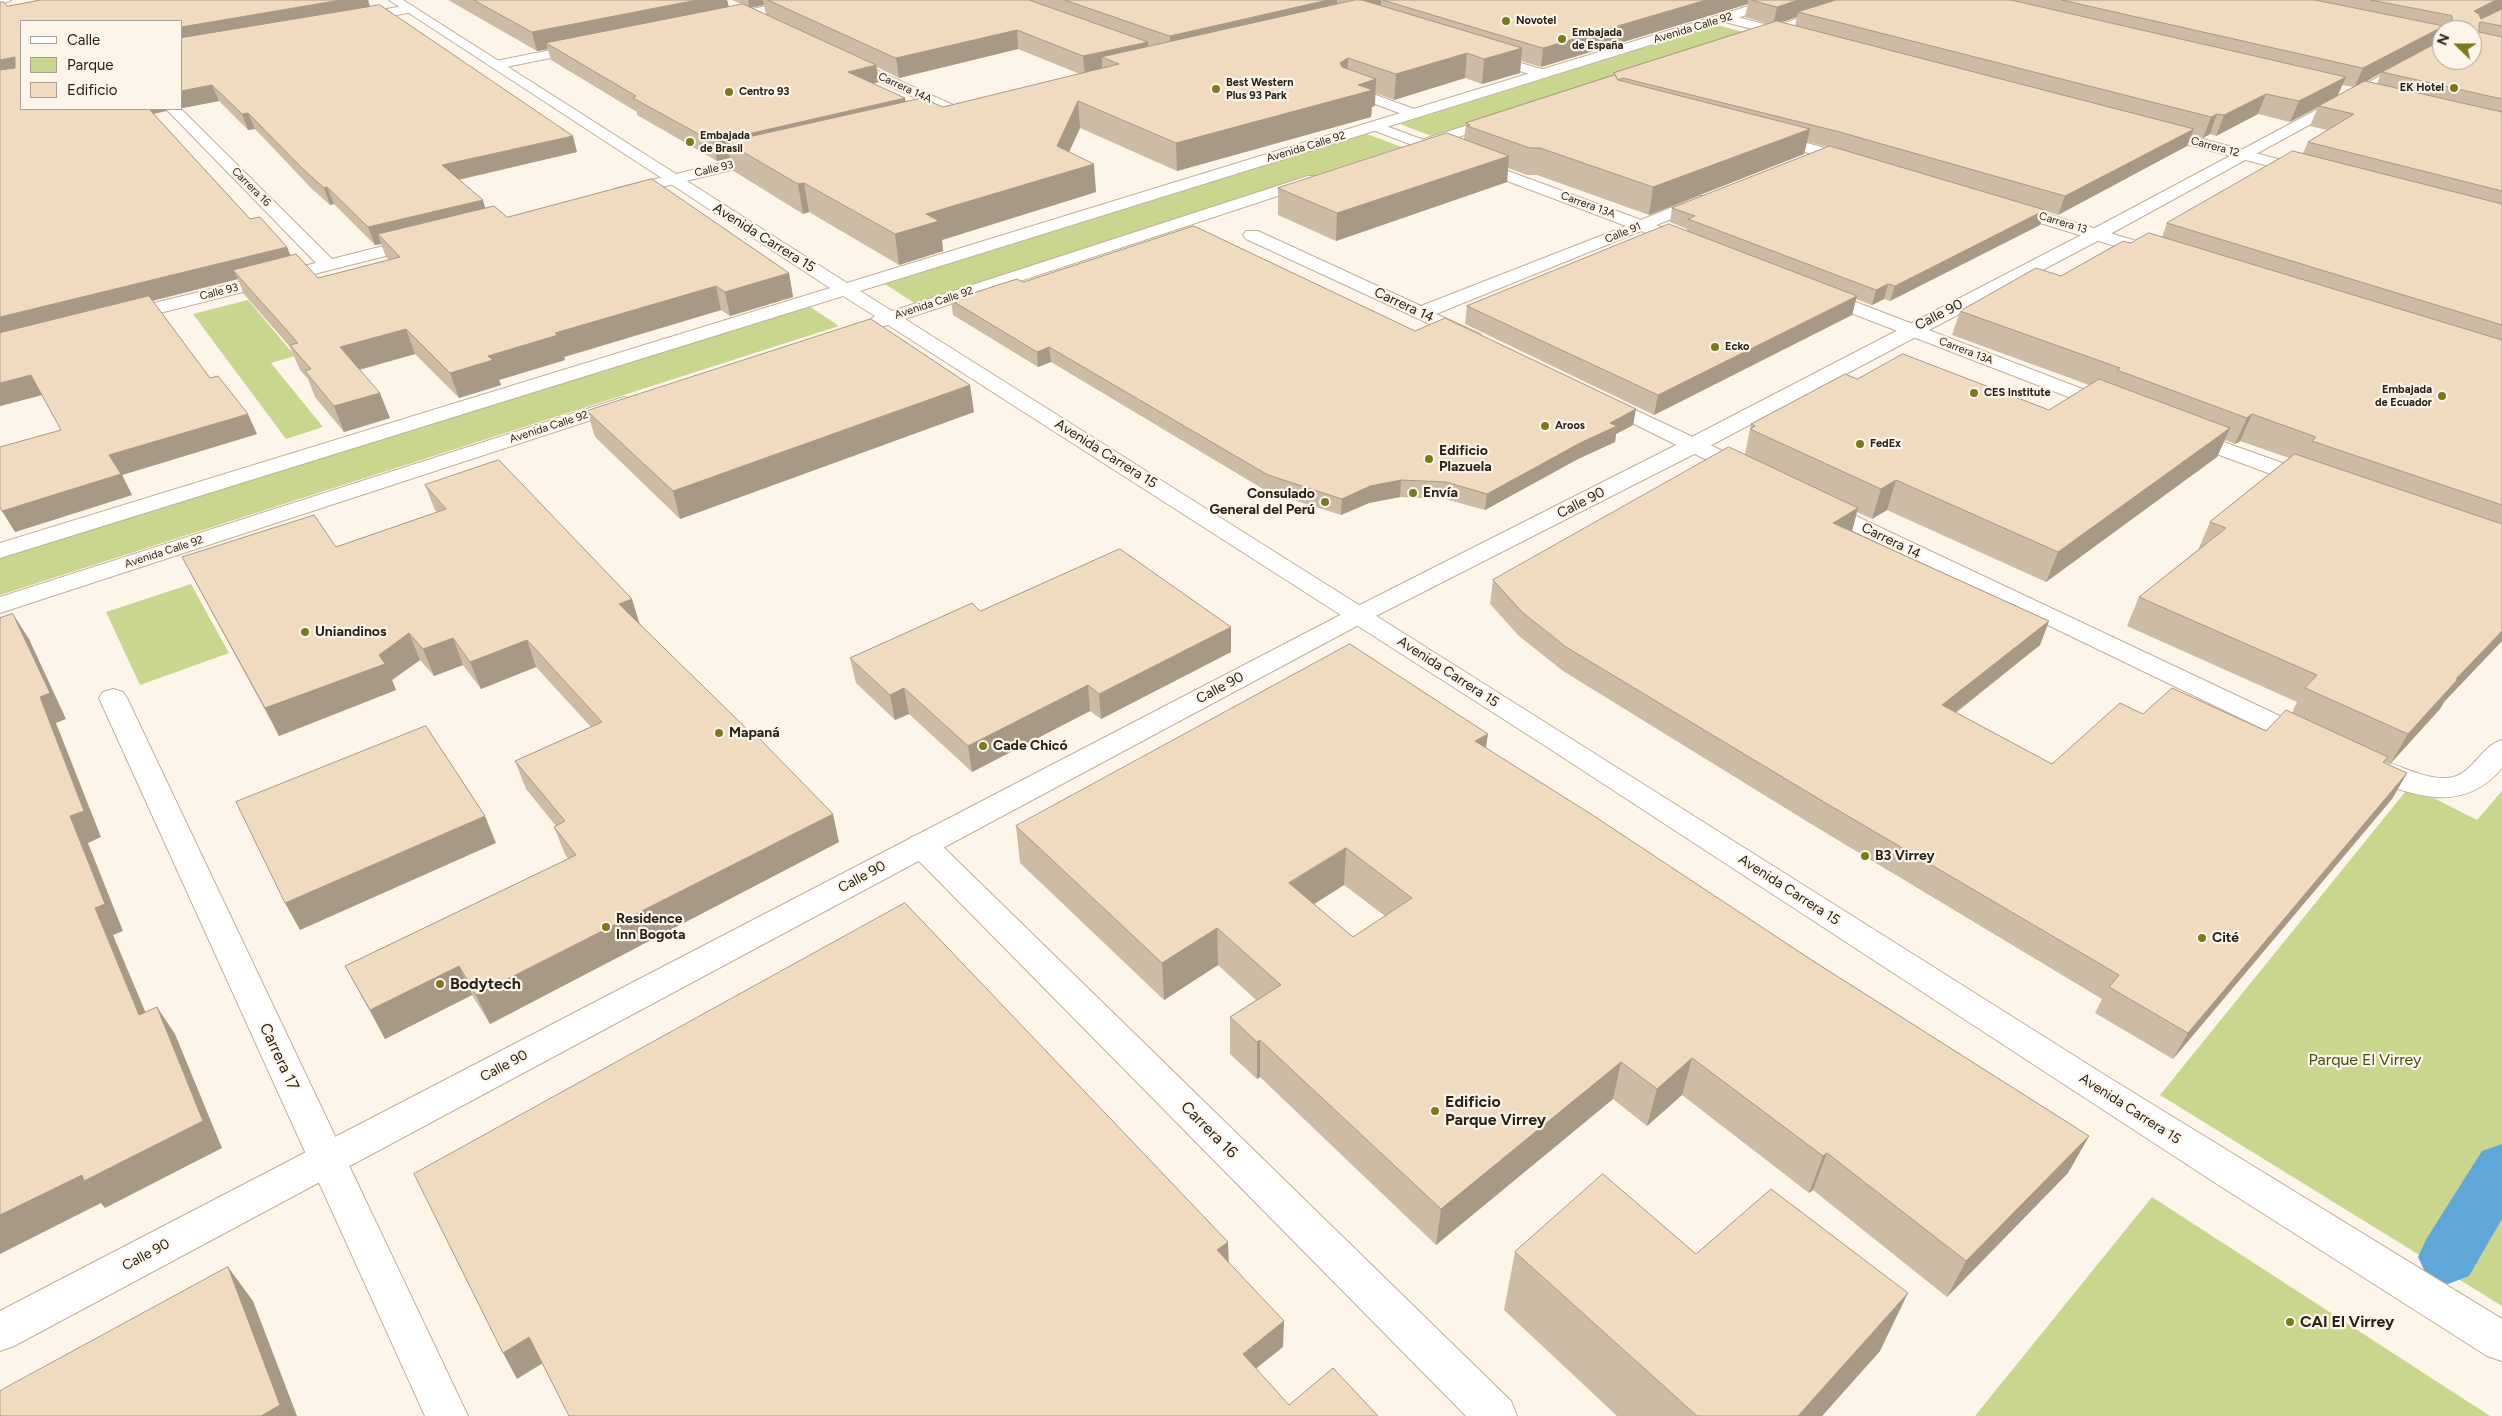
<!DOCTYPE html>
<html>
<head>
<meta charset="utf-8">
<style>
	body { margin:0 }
	#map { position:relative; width:2502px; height:1416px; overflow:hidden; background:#fdf5ea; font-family:Figtree,sans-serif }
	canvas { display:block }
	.legend { position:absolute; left:20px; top:20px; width:162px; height:90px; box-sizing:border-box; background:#fdf5ea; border:1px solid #a8a196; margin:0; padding:6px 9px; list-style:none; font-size:15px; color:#292218 }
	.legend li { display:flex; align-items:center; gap:10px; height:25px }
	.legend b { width:25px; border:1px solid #a8a196 }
	.north { position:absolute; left:2432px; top:20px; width:50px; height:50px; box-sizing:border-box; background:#fdf5ea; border:1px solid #a8a196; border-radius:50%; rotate:292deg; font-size:14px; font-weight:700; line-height:20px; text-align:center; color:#292218 }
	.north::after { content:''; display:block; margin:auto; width:18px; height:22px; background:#7a791f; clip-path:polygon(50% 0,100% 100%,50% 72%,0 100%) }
</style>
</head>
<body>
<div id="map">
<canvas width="2502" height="1416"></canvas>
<ul class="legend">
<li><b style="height:6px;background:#fff"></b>Calle</li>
<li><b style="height:14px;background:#cad58e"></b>Parque</li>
<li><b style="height:14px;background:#f0dac0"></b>Edificio</li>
</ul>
<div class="north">N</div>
</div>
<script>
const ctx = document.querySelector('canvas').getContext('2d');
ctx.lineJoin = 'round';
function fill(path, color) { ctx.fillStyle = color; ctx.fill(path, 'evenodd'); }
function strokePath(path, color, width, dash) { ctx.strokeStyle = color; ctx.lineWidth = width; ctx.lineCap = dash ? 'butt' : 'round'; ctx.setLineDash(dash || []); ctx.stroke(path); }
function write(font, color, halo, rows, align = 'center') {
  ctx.font = font + ' Figtree,sans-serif'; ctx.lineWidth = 4.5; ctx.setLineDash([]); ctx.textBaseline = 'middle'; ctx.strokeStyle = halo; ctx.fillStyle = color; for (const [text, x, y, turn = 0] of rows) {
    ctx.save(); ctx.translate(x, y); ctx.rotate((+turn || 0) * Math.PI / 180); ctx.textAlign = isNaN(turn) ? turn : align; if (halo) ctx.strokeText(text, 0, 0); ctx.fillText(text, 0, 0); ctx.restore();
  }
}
const green = new Path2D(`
	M1717 25 1751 34 1434 137 1400 124Z
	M1367 134 1402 147 916 304 885 284Z
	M248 300 295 356 271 363 323 427 286 439 193 314Z
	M809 306 839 326 0 595V557Z
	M191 584 229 653 140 685 106 612Z
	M2410 786 2477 820 2502 791V1306L2160 1095Z
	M2152 1197 2490 1416H1975Z`);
const canal = new Path2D(`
	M2502 1144V1219L2469 1276 2448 1284 2427 1276 2418 1257 2427 1238 2482 1151Z`);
const minor = new Path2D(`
	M797 0H821L815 4 722 23 716 19 722 15Z
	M409 5 413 6 415 9 413 12 353 23 347 19 353 15Z
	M1725 14 1800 33 1801 36 1795 40 1721 21 1719 18 1721 15Z
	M585 43 590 44 592 47 590 50 496 69 489 65 496 61Z
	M1484 52 1548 71 1550 74 1543 78 1479 59 1477 56 1479 53Z
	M843 55 962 109 964 112 957 116 952 115 838 62 836 59Z
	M1348 85 1420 111 1422 114 1420 117H1410L1343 92 1341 89Z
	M166 109H181L332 259 419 237 425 238 428 242 425 246 128 321H114L111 317 114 313 316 263Z
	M1375 122 1641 220 1699 196H1711L1713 200 1711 204 1656 225 1694 239 1697 243 1694 247H1682L1641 231 1436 314 1480 334 1483 338 1480 342 1473 344 1246 239 1243 235 1246 231H1258L1421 306 1626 226 1370 129 1368 126Z
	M2153 126 2316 169 2318 172 2310 177 2148 134 2145 131 2148 128Z
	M1770 133 1862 158 1864 161 1856 166 1765 141 1762 138Z
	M766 152 774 157 772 160 621 197 613 192 615 189Z
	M2007 202 2163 249 2166 253 2163 257H2151L2001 211 1999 207 2001 203Z
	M1819 288 2119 403 2123 407 2119 411 2112 413 2105 411 1812 298 1810 294 1812 290Z
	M1601 394 1755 466 1758 471 1755 476 1747 478 1739 476 1594 404 1591 400 1594 396Z
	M2187 429 2319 476 2322 481 2319 486 2311 488 2303 486 2179 440 2176 435 2179 430Z
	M1822 500 2316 733 2320 739 2316 745 2306 748 2296 745 1814 512 1810 507 1814 502Z
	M113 689 123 692 127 698 468 1416H425L99 698 103 692Z
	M2502 740V768C2461 817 2408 794 2358 774L2354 767 2358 760C2384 753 2416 780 2447 778 2472 777 2480 746 2502 740Z
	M922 834 933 837 1511 1401 1517 1416H1466L911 853 907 845 911 837Z`);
const tertiary = new Path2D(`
	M2442 43V52L2103 238 1702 450 1368 620 14 1346 0 1351V1311L1350 610 1686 440 2091 230Z`);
const secondary = new Path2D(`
	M0 0H11L0 5Z
	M389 0H403L847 283 1768 0H1787L1785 3 860 291 892 311 1308 176H1320L1322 179 1320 182 905 319 2108 1077 2502 1319V1361L2487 1356 2217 1184 1547 747 888 325 877 328 870 326 867 322 875 316 843 296 0 558V543L830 288Z
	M1856 0H1874L1872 3 1759 40 1754 41 1747 37 1749 34Z
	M2400 27 2442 36V44L2395 34 2394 31Z
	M1499 115 1504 116 1506 119 1504 122 1422 149 1417 151 1409 146 1412 143Z
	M624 397 631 399 634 403 631 407 0 613V597Z`);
const wall = new Path2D(`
	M41 0H368L370 6 577 152 459 180 485 208 507 217 789 273 793 297 730 316 721 310 564 357 565 360 499 380 501 385 459 398 415 354 360 370 390 418 344 432 315 397 308 379 300 370 290 347 243 293 238 279 153 301 210 378 257 434 122 475 132 495 15 532 61 430 42 395 0 406V1L7 6ZM21 21H181V108L219 101 248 130 255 129 311 188 330 205 334 204 375 245 381 244 386 257 389 260 318 278 291 256 287 247 250 219 154 114 166 111Z
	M448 0H727L729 7 742 4 732 0H2502V641L2444 702 2440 709 2390 764 2385 762V763L2407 773 2392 799 2173 1059 2095 1013 2102 999 1816 827 1563 671 1519 636 1490 604 1493 580 1745 454 1751 424 1857 379 2049 410 2089 385 1952 335 1960 311 2061 276 2130 243 2162 237 2167 223 2303 153 2308 142 2327 130 2310 126 2318 107 2290 122 2258 114 2216 136 2210 134 2203 138 2192 135 2187 146 2058 215 2045 211 2040 225 1890 301 1884 299 1872 305 1856 299 1852 315 1654 415 1465 324 1467 306 1686 231 1687 229 1670 222 1672 208 1828 147 1807 142 1804 154 1649 215 1537 175H1527L1508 168 1507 182 1336 241 1278 215V188L1464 139 1466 123 1613 75 1614 73 1769 24 1745 17 1748 4 1541 67 1521 61 1520 73 1482 84 1465 78 1394 100 1375 93V106L1372 107 1371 117 1177 171 1080 128 1069 152 1096 192 942 240 943 251 899 265 809 212 803 214 732 170 730 158 717 161 637 115V112L551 60 548 49 537 51ZM764 5 766 15 751 8ZM1797 17 1795 26 1780 22ZM2442 30H2472L2436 43 2440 34 2442 35ZM1018 49 1080 74 943 107 906 102 873 84 879 82 877 67 899 78ZM2381 73 2377 84 2366 82ZM2342 85 2354 87 2337 96ZM2225 440 2235 444 2240 441 2289 458 2210 522 2198 550 2139 597 2127 626 2297 702 2292 713 2266 731 2143 714 2052 764 1956 713 2040 645 2049 621 1852 531 1857 512 1872 519 1887 510 2046 582 2217 457Z
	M1023 282 1415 331 1636 409 1633 425 1616 434 1615 442 1578 459 1485 510 1445 499 1400 497 1369 503 1341 515 1268 492 1051 362 1038 367 953 315 951 300Z
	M587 411 974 412 680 519 595 437Z
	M425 485 640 624 839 842 490 1024 472 995 385 1039 345 966 568 859 565 854 554 827 556 826 526 789 515 761 591 727 536 667 481 689 463 665 434 676 420 660 392 680 396 690 279 736 196 583 182 557 336 547 437 512 435 510Z
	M980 611 1231 652 1101 719 1090 711 972 772 909 714 895 720 856 683 850 658Z
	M1486 748 1810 959 2089 1136 2068 1173 1947 1297 1813 1190 1809 1193 1682 1095 1647 1126 1613 1099 1436 1245 1260 1077 1257 1079 1230 1054V1017L1256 1000 1218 965 1164 1000 1020 863 1016 826ZM1344 885 1385 916 1353 937 1314 904Z
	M1515 1252 1696 1254 1880 1351 1822 1416H1617L1504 1310Z`);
const shadedWall = new Path2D(`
	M341 0H368L371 10 181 43V27Z
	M697 0H727L730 12 546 43 548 49 537 51 532 32Z
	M748 0H763L764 5 749 8Z
	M1328 0H1337V16L1170 55V36Z
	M1360 0H1381V6Z
	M1706 0H1748V4L1541 67 1543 48Z
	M1798 0H1850L1798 12 1797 17 1773 25 1777 7Z
	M2496 0H2502V10L2465 30 2474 11Z
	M2444 26 2435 44 2382 72 2381 73 2354 88 2363 68Z
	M1017 30 1018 49 899 78 896 58Z
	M1148 42V61L1119 64 1102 57V71L1085 76 1083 56Z
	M1522 48 1520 73 1482 84 1484 59Z
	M1467 53 1465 78 1394 100 1396 74Z
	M15 57 21 71 0 77V60Z
	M1348 58 1347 83 1340 63Z
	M876 65 879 82 851 89 848 72Z
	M2346 77 2337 97 2290 122 2299 101Z
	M1376 79 1375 106 1372 107 1371 117 1177 171 1176 143Z
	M212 85 219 101 183 108 181 105V91Z
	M2266 94 2258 114 2216 136 2224 115Z
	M905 98 908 116 726 142 730 158 717 161 713 142Z
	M1078 101 1080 128 1059 174 1094 164 1096 192 942 240 943 251 899 265 895 234 926 214 1057 146Z
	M145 109H166V111L147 115Z
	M248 113 255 129 248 130 242 114Z
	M2217 114 2210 134 2203 138 2211 117Z
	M1810 129 1804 154 1649 215 1653 187Z
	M2194 129 2187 146 2058 215 2065 196Z
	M573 136 577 152 448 182 442 165Z
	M1509 156 1507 182 1336 241 1337 213Z
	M804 183 809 212 803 214 798 184Z
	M327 187 334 204 330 205 324 188Z
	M483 200 488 217 378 234 381 244 375 245 368 227Z
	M2045 210 2040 225 1890 301 1895 286Z
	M287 247 294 265 233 270 238 279 0 339V317Z
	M789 273 793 297 730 316 725 292Z
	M1888 284 1884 299 1872 305 1876 290Z
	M716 286 721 310 564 357 565 360 499 380 501 385 459 398 450 373 488 356 555 333Z
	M1857 296 1852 315 1654 415 1658 395Z
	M406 329 415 354 350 372 340 347Z
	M1049 347 1051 362 1038 367 1037 352Z
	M31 375 42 395 0 406V383Z
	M970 385 974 412 680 519 673 491Z
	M380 393 390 418 344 432 334 406Z
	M1636 409 1633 425 1616 434 1615 442 1578 459 1485 510 1487 494 1610 423Z
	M248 414 257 434 122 475 132 495 15 532 2 511 109 455Z
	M2252 414 2240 441 2235 444 2247 418Z
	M2230 428 2217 457 2046 582 2058 552Z
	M1401 480 1400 497 1369 503 1341 515 1342 499 1370 486Z
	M1896 480 1887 510 1872 519 1881 489Z
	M1858 508 1852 531 1833 523Z
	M632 599 640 625 619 604Z
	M13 614 29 639 66 719 56 723 101 837 88 843 123 931 113 935 158 1042 139 1015 95 908 70 816 40 697Z
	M2049 621 2040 645 1933 730 1942 705Z
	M1231 627V652L1101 719 1099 694Z
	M2502 631V641L2444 702 2440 709 2390 764 2408 734 2456 679Z
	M409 633 420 660 392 680 396 690 279 736 265 708 379 655Z
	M453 638 463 665 434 676 423 649Z
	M527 640 536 667 481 689 470 662Z
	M1088 685 1090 711 972 772 968 746Z
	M904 688 909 714 895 720 890 695Z
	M1488 734 1483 769 1475 741Z
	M2407 773 2392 799 2173 1059 2188 1033Z
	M833 814 839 842 490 1024 476 995Z
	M485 816 496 843 300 930 285 903Z
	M1346 848 1344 885 1289 920V883Z
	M1217 928 1218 965 1164 1000 1162 963Z
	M459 966 472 995 385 1039 370 1010Z
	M157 1007 175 1034 222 1148 105 1208 101 1203 0 1254V1215Z
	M1260 1040V1077L1257 1079V1042Z
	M1692 1058 1682 1095 1647 1126 1657 1089Z
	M1621 1062 1613 1099 1436 1245 1441 1209Z
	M2089 1136 2068 1173 1947 1297 1966 1261Z
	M1827 1153 1813 1190 1809 1193 1823 1156Z
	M1228 1242 1229 1267 1217 1250Z
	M228 1267 253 1301 297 1416H261Z
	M1908 1293 1880 1351 1822 1416H1798Z
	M1284 1321 1283 1347 1243 1379V1354Z
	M529 1337 543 1363 517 1379 503 1353Z`);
const building = new Path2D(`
	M41 0H341L181 27V21H21V109H149L250 219 260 217 287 247 0 317V70L15 68V57L0 60V2H4L7 6Z
	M474 0H697L532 32Z
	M768 0H1029L1148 42 1083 56 1017 30 896 58Z
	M1065 0H1328L1170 36Z
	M1355 0H1362L1522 48 1484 59 1467 53 1396 74 1348 58 1340 63 1342 67 1376 79 1358 85 1373 90 1176 143 1078 101 1057 146 1094 164 926 214 939 221 895 234 804 183 798 184 726 142 922 98 943 107 1119 64 1102 57Z
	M1383 0H1706L1543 48Z
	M1751 0H1798L1777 7Z
	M1836 0H2011L2346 77 2299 101 2266 94 2224 115 2217 114 2211 117 1798 12Z
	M2062 0H2315L2444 26 2363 68Z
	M2371 0H2496L2474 11 2479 14 2481 19 2502 9V26L2481 22 2479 23V32L2502 37V99L2382 72 2442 40V60H2472V30H2452V16Z
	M743 4 876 65 848 72 905 98 713 142 633 98 636 96 546 43Z
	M380 5 573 136 442 165 483 200 368 227 327 187 324 188 304 170 248 113 242 114 212 85 181 91V38Z
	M1777 21 2194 129 2065 196 1836 131 1623 78 1618 80 1614 73Z
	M1615 75 1618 80 1810 129 1653 187 1540 148H1530L1467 126 1470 125 1466 123Z
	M2365 81 2502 112V191L2308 142 2354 114 2319 106Z
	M1447 133 1509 156 1337 213 1278 188Z
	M1830 146 2045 210 1895 286 1888 284 1876 290 1688 219 1695 216 1672 208Z
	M2293 151 2502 204V325L2167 223Z
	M652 179 789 273 725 292 716 286 555 333 558 335 488 356 493 360 450 373 406 329 340 347 380 393 334 406 305 371 311 369 290 345 298 343 233 270 296 254 318 278 400 257 378 234 494 206 507 217Z
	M1669 224 1857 296 1658 395 1467 306Z
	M1194 226 1415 331 1445 318 1636 409 1610 423 1617 426 1580 443 1487 494 1446 482 1401 480 1370 486 1342 499 1268 475 1049 347 1037 352 951 300 1017 279 1023 282Z
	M2149 233 2502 340V505L2312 441 2316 437 2252 414 2247 418 2117 370 2120 368 1960 311 2036 268 2061 276 2123 241 2130 243Z
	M149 296 210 378 218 376 248 414 109 455 121 474 2 511 0 507V447L61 430 31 375 0 383V333Z
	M871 319 970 385 673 491 587 411Z
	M1903 354 2049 410 2099 379 2230 428 2058 552 1896 480 1881 489 1750 429 1755 426 1751 424 1845 374 1857 379Z
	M1729 447 1858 508 1833 523 2049 621 1942 705 2052 764 2120 703 2143 714 2172 688 2266 731 2286 710 2388 757 2383 762 2407 773 2188 1033 2109 987 2119 975 1824 802 1566 647 1522 612 1493 580Z
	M2295 454 2502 524V631L2456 679H2458L2408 734 2305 688 2317 675 2139 597 2226 528 2210 522Z
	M499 460 632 599 619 604 751 733 753 732 833 814 476 995 459 966 370 1010 345 966 576 855 554 827 565 821 515 761 602 722 527 640 470 662 453 638 423 649 409 633 379 655 385 664 265 708 182 557 314 515 336 547 446 509 425 485Z
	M1120 549 1231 627 1099 694 1088 685 968 746 904 688 890 695 850 658 972 603 980 611Z
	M13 614 50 693 40 697 84 811 70 816 105 904 95 908 139 1015 157 1007 203 1121 84 1181 82 1175 0 1215V618Z
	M1350 644 1488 734 1475 741 1594 816 1810 959 2089 1136 1966 1261 1827 1153 1823 1156 1692 1058 1657 1089 1621 1062 1441 1209 1260 1040 1257 1042 1230 1017 1281 985 1217 928 1162 963 1016 826ZM1346 848 1412 898 1353 937 1289 883Z
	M426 726 485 816 285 903 236 802Z
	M905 903 1228 1242 1217 1250 1284 1321 1243 1354 1289 1405 1333 1368 1378 1416H569L529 1337 503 1353 414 1174Z
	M1603 1174 1696 1254 1771 1189 1908 1293 1798 1416H1697L1515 1252Z
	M228 1267 280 1405 261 1416H0V1391Z`);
const markers = [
	[1506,21,5,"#7a791f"],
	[1562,39,5,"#7a791f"],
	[2454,88,5,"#7a791f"],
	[1216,89,5,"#7a791f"],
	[729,92,5,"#7a791f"],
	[690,142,5,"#7a791f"],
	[1715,347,5,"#7a791f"],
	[1974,393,5,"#7a791f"],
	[2442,396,5,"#7a791f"],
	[1545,426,5,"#7a791f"],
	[1860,444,5,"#7a791f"],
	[1429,459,5,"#7a791f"],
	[1413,493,5,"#7a791f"],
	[1325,502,5,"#7a791f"],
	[305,632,5,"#7a791f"],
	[719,733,5,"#7a791f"],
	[983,746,5,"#7a791f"],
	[1865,856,5,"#7a791f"],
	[606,927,5,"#7a791f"],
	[2202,938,5,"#7a791f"],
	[440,984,5,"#7a791f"],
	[1435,1111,5,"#7a791f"],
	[2290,1322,5,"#7a791f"]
];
const farPoinames = [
	["Novotel",1516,21],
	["Embajada",1572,33],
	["de España",1572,46],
	["Best Western",1226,83],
	["Plus 93 Park",1226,96],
	["EK Hotel",2444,88,"right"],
	["Centro 93",739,92],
	["Embajada",700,136],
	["de Brasil",700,149],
	["Ecko",1725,347],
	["Embajada",2432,390,"right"],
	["de Ecuador",2432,403,"right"],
	["CES Institute",1984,393],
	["Aroos",1555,426],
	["FedEx",1870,444]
];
const farStreetnames = [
	["Avenida Calle 92",1693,28,-17],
	["Carrera 14A",905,88,25],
	["Avenida Calle 92",1306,147,-17],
	["Carrera 12",2215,147,15],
	["Calle 93",714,169,-13],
	["Carrera 16",251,187,45],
	["Carrera 13A",1588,205,20],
	["Carrera 13",2063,223,17],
	["Calle 91",1623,233,-22],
	["Calle 93",219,292,-14],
	["Avenida Calle 92",934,303,-18],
	["Carrera 13A",1966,351,21],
	["Avenida Calle 92",549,427,-18],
	["Avenida Calle 92",164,552,-18]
];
const streetNames = [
	["Avenida Carrera 15",764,238,32],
	["Carrera 14",1404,305,25],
	["Calle 90",1939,315,-27],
	["Avenida Carrera 15",1106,454,32],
	["Calle 90",1581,503,-27],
	["Carrera 14",1891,541,26],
	["Avenida Carrera 15",1448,672,33],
	["Calle 90",1220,688,-28],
	["Calle 90",862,877,-28],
	["Avenida Carrera 15",1789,890,33],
	["Calle 90",504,1066,-28],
	["Avenida Carrera 15",2130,1109,33],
	["Calle 90",146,1255,-28]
];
const poiNames = [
	["Edificio",1439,451],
	["Plazuela",1439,467],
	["Envía",1423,493],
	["Consulado",1315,494,"right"],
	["General del Perú",1315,510,"right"],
	["Uniandinos",315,632],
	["Mapaná",729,733],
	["Cade Chicó",993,746],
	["B3 Virrey",1875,856],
	["Residence",616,919],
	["Inn Bogota",616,935],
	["Cité",2212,938]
];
const nearPoinames = [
	["Bodytech",450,984],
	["Edificio",1445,1102],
	["Parque Virrey",1445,1120],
	["CAI El Virrey",2300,1322]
];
const nearStreetnames = [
	["Carrera 17",279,1057,65],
	["Carrera 16",1209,1130,45]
];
const nearParknames = [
	["Parque El Virrey",2365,1060]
];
fill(green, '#cad58e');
fill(canal, '#60a7d9');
strokePath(minor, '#c3af95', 2);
strokePath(tertiary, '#c3af95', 2);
strokePath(secondary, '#c3af95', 2);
fill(minor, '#fff');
fill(tertiary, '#fff');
fill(secondary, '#fff');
fill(wall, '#cebba5');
fill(shadedWall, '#a89986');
fill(building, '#f0dac0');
strokePath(building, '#a89986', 1);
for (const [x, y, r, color] of markers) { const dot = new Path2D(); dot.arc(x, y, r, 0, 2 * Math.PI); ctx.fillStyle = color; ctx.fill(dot); strokePath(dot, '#fdf5ea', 2); }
write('bold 11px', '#292218', '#fdf5ea', farPoinames, 'left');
write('11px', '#292218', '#fdf5ea', farStreetnames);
write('14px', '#292218', '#fdf5ea', streetNames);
write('bold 14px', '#292218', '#fdf5ea', poiNames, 'left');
write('bold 16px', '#292218', '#fdf5ea', nearPoinames, 'left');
write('16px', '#292218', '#fdf5ea', nearStreetnames);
write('16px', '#474e14', '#fdf5ea', nearParknames);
</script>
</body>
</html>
